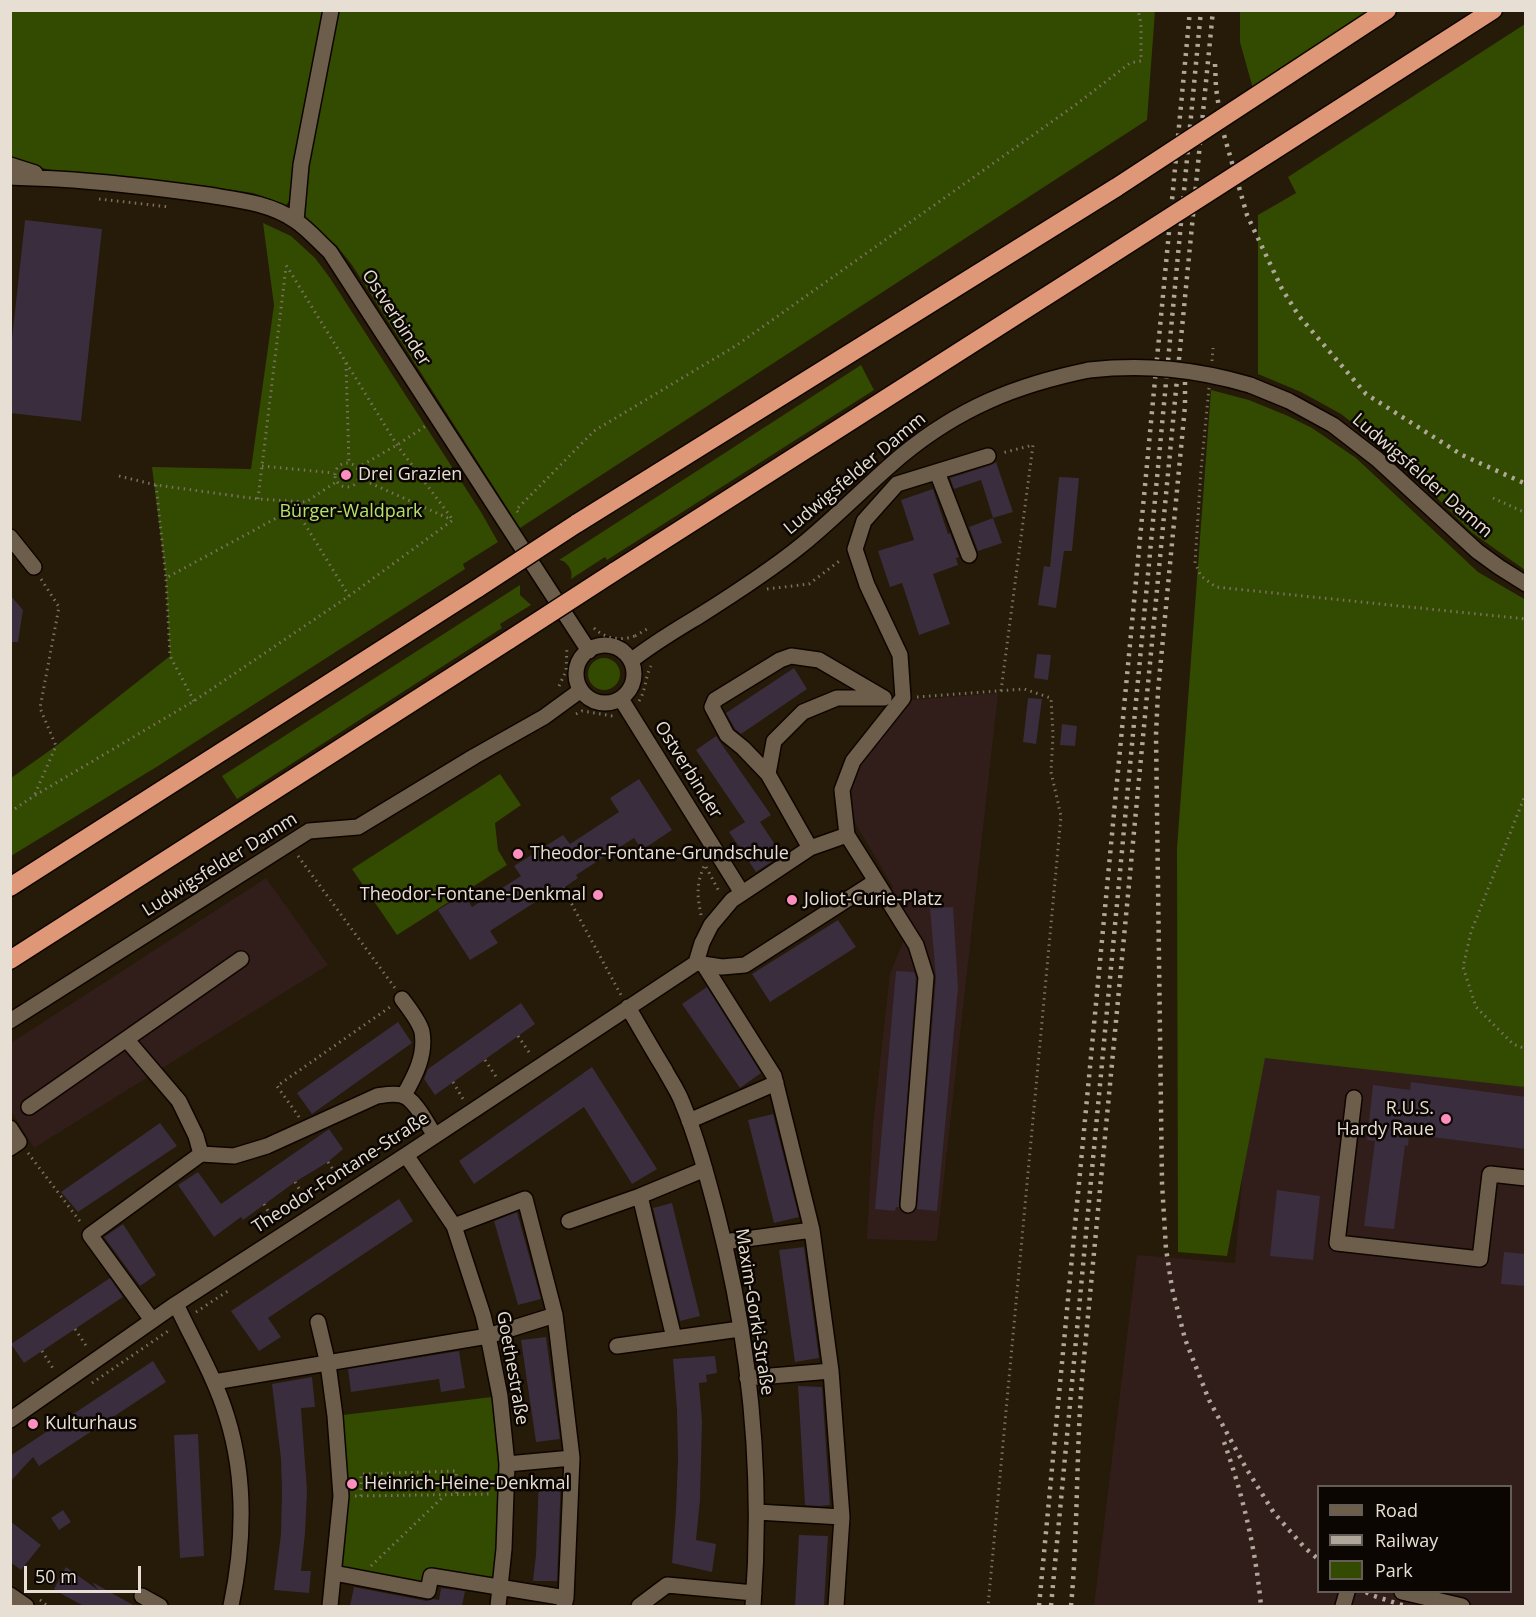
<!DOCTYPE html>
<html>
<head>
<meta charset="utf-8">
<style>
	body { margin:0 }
	#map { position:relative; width:1536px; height:1617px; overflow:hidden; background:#261a08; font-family:"Open Sans",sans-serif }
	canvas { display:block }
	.frame { position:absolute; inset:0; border:12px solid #e7dfd3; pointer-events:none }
	.legend { position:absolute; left:1317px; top:1485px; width:195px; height:108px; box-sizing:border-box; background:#0b0602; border:2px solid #635d56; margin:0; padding:8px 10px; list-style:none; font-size:18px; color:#e7dfd3 }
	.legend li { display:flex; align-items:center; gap:12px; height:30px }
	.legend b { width:30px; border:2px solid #635d56 }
	.scale { position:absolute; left:24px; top:1566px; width:117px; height:27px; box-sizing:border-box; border:3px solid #e7dfd3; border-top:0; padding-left:8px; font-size:18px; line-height:21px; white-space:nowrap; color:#e7dfd3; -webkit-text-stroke:4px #0b0602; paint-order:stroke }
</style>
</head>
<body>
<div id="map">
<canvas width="1536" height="1617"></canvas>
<div class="frame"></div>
<ul class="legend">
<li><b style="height:8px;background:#6c5e4a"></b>Road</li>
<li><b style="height:8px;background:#b0a79a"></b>Railway</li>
<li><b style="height:16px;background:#334a01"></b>Park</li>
</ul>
<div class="scale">50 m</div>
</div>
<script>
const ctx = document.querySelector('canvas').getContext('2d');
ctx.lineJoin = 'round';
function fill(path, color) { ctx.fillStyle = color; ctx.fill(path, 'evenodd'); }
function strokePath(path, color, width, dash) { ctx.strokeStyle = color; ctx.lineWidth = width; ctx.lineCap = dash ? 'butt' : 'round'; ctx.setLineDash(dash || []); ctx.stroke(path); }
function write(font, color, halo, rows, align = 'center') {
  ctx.font = font + ' "Open Sans",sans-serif'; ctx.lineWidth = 5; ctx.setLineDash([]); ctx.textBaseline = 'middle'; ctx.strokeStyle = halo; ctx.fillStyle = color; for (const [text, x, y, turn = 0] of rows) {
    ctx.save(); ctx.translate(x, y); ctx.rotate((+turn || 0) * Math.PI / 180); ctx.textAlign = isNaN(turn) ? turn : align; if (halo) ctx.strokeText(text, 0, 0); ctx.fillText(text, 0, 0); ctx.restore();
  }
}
const industrial = new Path2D(`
	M998 693 937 1241 867 1239 873 1126 890 974 906 935 881 896 893 887 851 816 848 787 858 761 902 701Z
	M266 878 328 965 34 1148 11 1111V1043Z
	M1254 1044 1525 1051V1606H1094L1137 1255 1235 1263ZM1318 1486H1510V1592H1318Z`);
const green = new Path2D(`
	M10 11H1155L1147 120 520 528 352 265 336 245 306 219 299 189 286 205 253 193 190 184 56 171 11 161Z
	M1240 11H1387L1255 96 1240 42Z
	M1525 24V570L1471 532 1425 486 1377 442 1341 414 1301 392 1258 374V215L1296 193 1288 177Z
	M263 223 291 236 315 258 330 278 481 512 498 542 463 564 465 569 158 766 11 856V778L56 746 170 656 166 578 152 467 251 469 274 305Z
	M861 365 874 390 607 560 605 557 571 579C573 571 569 565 563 561L559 560Z
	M1211 390 1249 400 1288 416 1312 428 1356 458 1478 572 1526 600 1525 1087 1265 1058 1227 1256 1178 1252 1177 848Z
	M520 585V595L531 605 500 624 502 628 237 799 222 776Z
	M588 674a16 16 0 1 1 32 0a16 16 0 1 1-32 0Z
	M500 774 521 805 495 823 498 850 507 865 397 935 352 869Z
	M500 1396V1587L431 1576 428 1591 334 1573 335 1416Z`);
const building = new Path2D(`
	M25 220 102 229 81 421 10 413V357Z
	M996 462 1013 512 993 518 981 480 954 489 950 478 991 465Z
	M1059 477 1079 478 1072 551H1064L1056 608 1038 605 1044 566 1050 567Z
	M933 489 948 534 950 533 959 557 956 558 958 565 933 574 950 624 919 635 902 583 890 587 878 551 914 540 901 500Z
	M993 518 1002 543 978 551 969 527Z
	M10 595 23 610 18 642H10Z
	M1037 654 1051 655 1048 680 1034 678Z
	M794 668 807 689 741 734 735 729 726 713Z
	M1028 698 1042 699 1036 744 1023 742Z
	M1062 724 1077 726 1075 746 1060 745Z
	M716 736 771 815 760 822 782 855 756 872 729 832 745 822 696 750Z
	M639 779 672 830 642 850 634 838 576 875 578 878 553 895 551 892 490 931 498 943 470 960 438 910 464 894 472 907 521 876 514 866 563 835 570 844 619 812 610 798Z
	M953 907 958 988 937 1211 917 1209 936 978 930 908Z
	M838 920 856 947 770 1002 752 974Z
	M896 971 914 972 916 978 899 1207H896L895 1211 875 1209Z
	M707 987 761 1073 740 1088 682 1004Z
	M521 1003 535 1024 435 1095 424 1079 428 1069Z
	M398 1022 412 1043 312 1114 297 1093Z
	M592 1067 657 1169 632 1184 584 1107 474 1184 459 1161Z
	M1411 1082 1526 1097V1149L1409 1134 1408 1146 1405 1145 1394 1229 1364 1226 1375 1141 1367 1140 1373 1085 1410 1090Z
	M773 1114 799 1217 774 1223 748 1120Z
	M160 1123 177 1146 78 1212 61 1192Z
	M329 1129 343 1149 328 1162 295 1182 243 1220 241 1217 214 1237 178 1185 198 1172 221 1204Z
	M1277 1190 1320 1196 1313 1260 1270 1256Z
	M399 1199 413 1221 268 1318 281 1337 259 1351 231 1311Z
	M672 1203 700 1316 680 1321 653 1208Z
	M517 1212 541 1299 518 1305 494 1221Z
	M123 1224 156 1275 140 1286 104 1237Z
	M804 1247 819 1358 795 1362 779 1250Z
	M1504 1252 1526 1254V1286L1501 1284Z
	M110 1278 123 1297 24 1363 11 1344Z
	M546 1337 560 1439 536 1442 521 1340Z
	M459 1351 465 1388 441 1392 439 1379 351 1392 348 1369Z
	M715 1356 717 1373 706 1375 707 1382 699 1383 702 1421 700 1500 696 1540 716 1544 712 1572 672 1563 676 1510 678 1459 677 1410 673 1359Z
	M153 1361 166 1382 39 1466 33 1457 10 1482V1456Z
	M312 1377 315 1407 301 1408 307 1491 305 1533 301 1571H311L309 1593 274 1590 281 1534 282 1491 281 1459 272 1384Z
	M798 1386 822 1387 830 1505 820 1506 805 1505Z
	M198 1434 204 1556 180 1558 174 1435Z
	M539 1476 561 1478 557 1581H533L536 1555Z
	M63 1510 71 1522 59 1530 51 1518Z
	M10 1521 41 1545 21 1570 10 1562Z
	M799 1535 828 1536 824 1606H795Z
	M66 1567 98 1590 92 1582 135 1606H84L65 1596 54 1589Z
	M354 1587 427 1601 433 1599 439 1600 441 1588 465 1591 462 1606H350Z`);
const path = new Path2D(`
	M99 199 170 207
	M1212 361 1213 348
	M346 363 349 463
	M1209 388 1201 470 1195 563 1201 576 1216 587 1526 619
	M335 475a12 12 0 1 1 24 0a12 12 0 1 1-24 0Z
	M262 466 334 473
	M357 468 397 445 427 425
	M119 476 156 485 258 499 306 502 336 482
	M359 478 450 519
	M156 485 166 578
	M1493 498 1526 513
	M258 499 286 267
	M295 508 349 596
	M518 512 516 510 594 431 737 345 1074 106 1130 63 1141 61V24L1138 10
	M767 589 809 584 842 559
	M594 628C605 639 621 641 635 636L636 638
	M635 636 647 629
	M559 686 566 671 567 646
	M1001 691 1033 445 1002 453
	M917 697 1024 689 1051 698 1053 735 1051 772 1061 816 988 1606
	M194 701 170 656 166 578 306 502
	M639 701C646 690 645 677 651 666
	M576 714 582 711 613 716
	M1526 793 1471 932 1463 967 1476 1007 1513 1044 1526 1049
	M35 794 56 746 40 708 59 607 41 579
	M10 812 34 796 194 701 349 596 453 520 397 445 286 265
	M298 856 395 988
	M706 867 720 893
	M563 888 621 995
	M701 915C697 894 696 884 705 864
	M518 1036 531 1055
	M485 1060 497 1078
	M453 1082 463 1099
	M299 1117 277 1086 390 1007
	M28 1153 82 1224
	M328 1162 340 1180
	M295 1182 307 1202
	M264 1204 275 1223
	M196 1312 231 1289
	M75 1329 87 1347
	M42 1351 54 1370
	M92 1383 171 1329
	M355 1496 492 1494
	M361 1496V1474L456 1471 457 1495
	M371 1566 444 1496
	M40 1600 48 1606`);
const minor = new Path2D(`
	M10 165 35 173
	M10 177C26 178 41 178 57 179 107 182 158 188 208 195 238 200 270 203 296 221 308 229 319 242 330 252L589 651
	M296 221 301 165 331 10
	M1250 385 1289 401 1333 425 1377 459 1477 551 1499 567 1526 584
	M937 472 969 555
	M10 537 34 567
	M576 674a29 29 0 1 1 58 0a29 29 0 1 1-58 0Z
	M631 661C652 644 676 630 699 616 734 594 771 570 803 544 837 516 868 484 901 456 959 408 1016 385 1089 370
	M621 699 742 893
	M768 774 743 748 727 735 712 707 715 700 780 660 791 656 819 660 884 698
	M847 835 842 790 853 761 903 698 900 655 867 585 855 549 864 521 897 484 988 456
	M847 835 876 881 745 965 722 967 696 963 702 943 711 925 732 900 810 848Z
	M810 848 768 774 774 741 803 712 837 698H884
	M876 881 916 945 926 977 908 1205
	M704 965 774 1076 812 1230 831 1371 842 1517 836 1606
	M402 999C408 1007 420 1022 422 1032 426 1055 415 1076 404 1095
	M628 1007C640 1028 652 1049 665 1070 670 1080 678 1091 682 1102 697 1138 707 1176 717 1214 750 1342 763 1475 753 1606
	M10 1021 309 831 358 827 475 756 544 717 581 690
	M127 1040 179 1101 196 1136 201 1154
	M1354 1098 1337 1243 1480 1259 1490 1174 1526 1178
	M29 1107 241 959
	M689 1121 776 1083
	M10 1128 19 1142 10 1148
	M406 1155 454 1226 483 1315 488 1336 500 1396 507 1464 504 1549 498 1606
	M640 1196 674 1338
	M569 1221 640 1196 705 1169
	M454 1226 525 1199 555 1315 572 1458 566 1598 564 1606
	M724 1242 812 1230
	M176 1304C193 1341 215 1377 227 1417 246 1478 244 1544 231 1606
	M152 1320 90 1235 201 1154 234 1156 267 1146 377 1096C384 1095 393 1093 401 1095 414 1097 428 1125 435 1136
	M318 1322 328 1364 335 1416 341 1496 330 1606
	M617 1346 740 1329
	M747 1378 831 1371
	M214 1382 488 1336 555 1315
	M10 1420 176 1304 406 1155 696 963
	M507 1464 572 1458
	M757 1512 842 1517
	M334 1573 428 1591 431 1576 566 1598
	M1402 1592 1462 1606
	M10 1595 26 1606
	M142 1596 160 1606
	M639 1606 667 1585 754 1593
	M1343 1606 1347 1592`);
const highway = new Path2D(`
	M1285 77 1387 10
	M1270 153 1493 10
	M576 524 1117 187
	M614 572 1103 260
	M10 887 478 588
	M10 960 509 640`);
const rail = new Path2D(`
	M1215 64 1216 88 1222 128 1247 215 1282 289 1299 316 1366 394 1462 455 1526 484
	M1185 373V406L1158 691 1156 735 1162 1183 1166 1249 1172 1288 1185 1339 1209 1400 1246 1468 1274 1513 1304 1547 1318 1559
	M1224 1442C1243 1495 1256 1551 1261 1606
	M1366 1592 1371 1595 1405 1606
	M1039 1606 1190 10
	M1051 1606 1201 10
	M1071 1606C1078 1531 1076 1455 1082 1379L1175 400 1213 10`);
const minorBridge = new Path2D(`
	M1089 370C1146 364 1195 369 1250 385`);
const highwayBridge = new Path2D(`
	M1117 187 1285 77
	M1103 260 1270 153
	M478 588 576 524
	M509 640 614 572`);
const markers = [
	[346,475,6,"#fe8ebd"],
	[518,854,6,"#fe8ebd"],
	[598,895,6,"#fe8ebd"],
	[792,900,6,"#fe8ebd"],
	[1446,1119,6,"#fe8ebd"],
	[33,1424,6,"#fe8ebd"],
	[352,1484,6,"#fe8ebd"]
];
const streetNames = [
	["Ostverbinder",396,318,57],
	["Ludwigsfelder Damm",855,474,-40],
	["Ludwigsfelder Damm",1422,476,41],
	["Ostverbinder",688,770,58],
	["Ludwigsfelder Damm",220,865,-32],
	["Theodor-Fontane-Straße",341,1173,-33],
	["Maxim-Gorki-Straße",754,1312,81],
	["Goethestraße",512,1368,80]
];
const poiNames = [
	["Drei Grazien",358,475],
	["Theodor-Fontane-Grundschule",530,854],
	["Theodor-Fontane-Denkmal",586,895,"right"],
	["Joliot-Curie-Platz",804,900],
	["R.U.S.",1434,1109,"right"],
	["Hardy Raue",1434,1130,"right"],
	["Kulturhaus",45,1424],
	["Heinrich-Heine-Denkmal",364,1484]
];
const parkNames = [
	["Bürger-Waldpark",351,512]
];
fill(industrial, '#311e1b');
fill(green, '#334a01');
fill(building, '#392d3e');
strokePath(minor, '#0e0500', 18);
strokePath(highway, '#0e0500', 21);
strokePath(path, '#7b7162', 3, [1.5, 4.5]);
strokePath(minor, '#6c5e4a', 15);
strokePath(highway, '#de9877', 18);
strokePath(rail, '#b0a79a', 4.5, [3, 6]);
strokePath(minorBridge, '#0e0500', 18, []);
strokePath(highwayBridge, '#0e0500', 21, []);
strokePath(minorBridge, '#6c5e4a', 15);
strokePath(highwayBridge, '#de9877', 18);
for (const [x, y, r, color] of markers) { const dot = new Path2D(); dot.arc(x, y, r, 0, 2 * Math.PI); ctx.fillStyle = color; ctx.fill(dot); strokePath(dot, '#0b0602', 2); }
write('18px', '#e7dfd3', '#0b0602', streetNames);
write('18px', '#e7dfd3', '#0b0602', poiNames, 'left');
write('18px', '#b4e36a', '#0b0602', parkNames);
</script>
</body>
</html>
